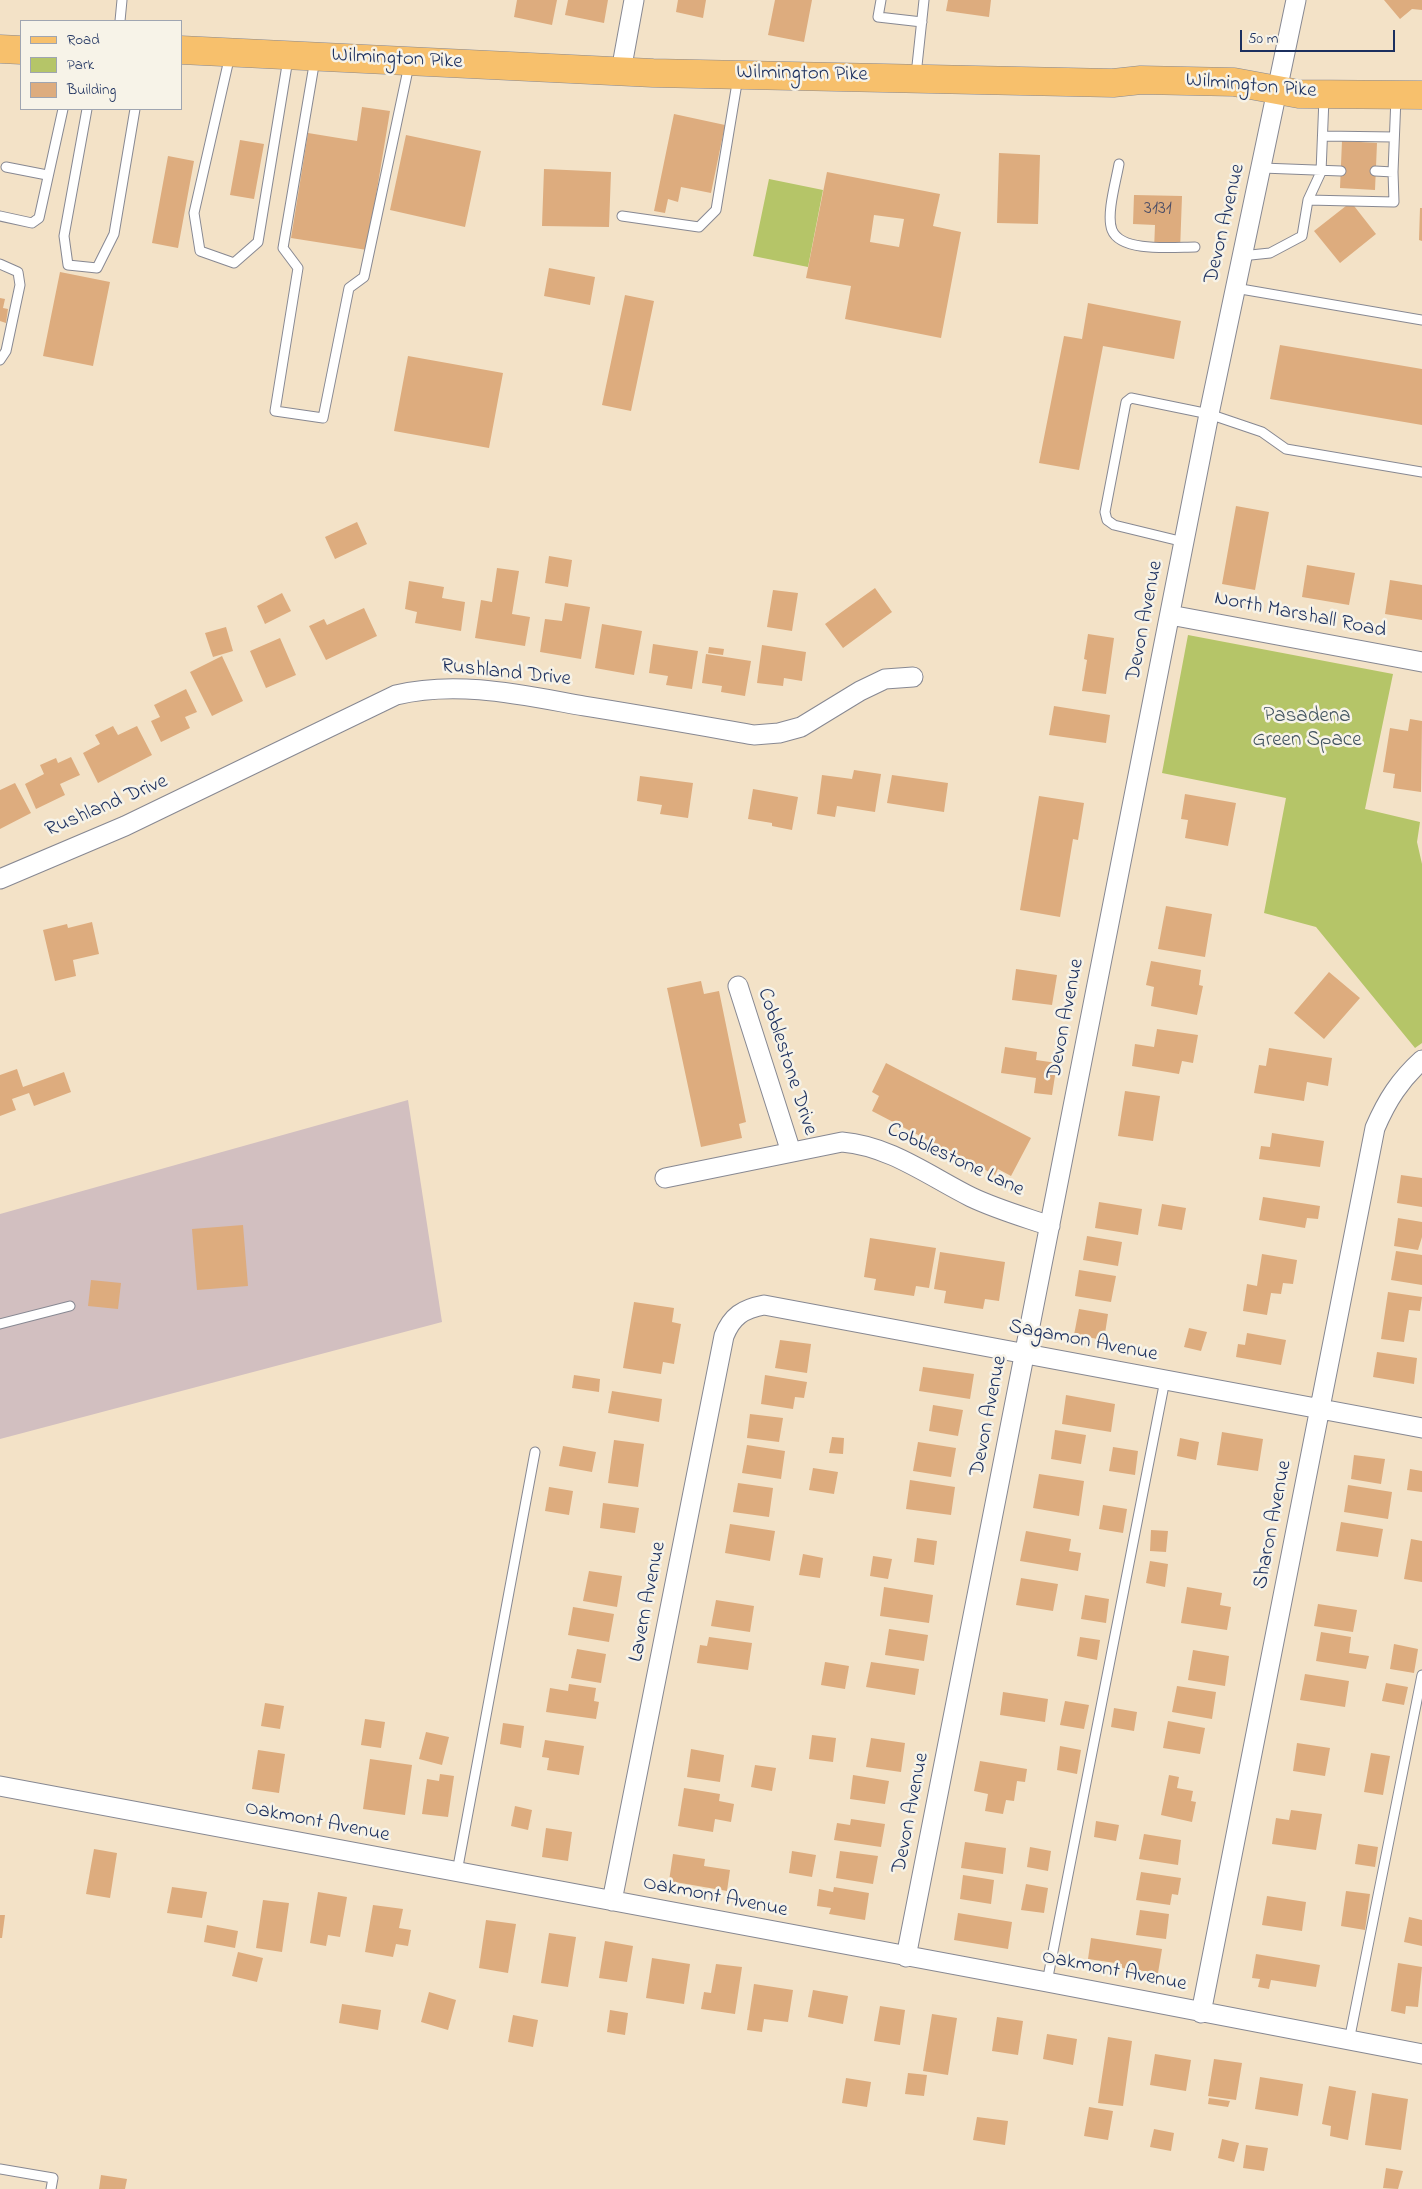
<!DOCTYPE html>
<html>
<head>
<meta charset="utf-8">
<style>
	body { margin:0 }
	#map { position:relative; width:1422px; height:2189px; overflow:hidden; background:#f3e2c7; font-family:"Indie Flower",sans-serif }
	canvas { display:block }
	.legend { position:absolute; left:20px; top:20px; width:162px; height:90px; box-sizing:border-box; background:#f7f3e8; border:1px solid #9fa5b1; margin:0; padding:6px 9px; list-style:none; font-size:15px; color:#1b2f5e }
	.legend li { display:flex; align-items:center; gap:10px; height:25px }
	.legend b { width:25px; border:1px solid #9fa5b1 }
	.scale { position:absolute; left:1240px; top:30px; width:155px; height:22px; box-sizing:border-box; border:2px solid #1b2f5e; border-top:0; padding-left:6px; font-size:15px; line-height:18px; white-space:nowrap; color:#1b2f5e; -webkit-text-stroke:4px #f7f3e8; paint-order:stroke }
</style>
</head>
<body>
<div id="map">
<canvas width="1422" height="2189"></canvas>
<ul class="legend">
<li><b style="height:6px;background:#f7c06c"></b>Road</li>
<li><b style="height:14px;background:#b5c568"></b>Park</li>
<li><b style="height:14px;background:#ddac7e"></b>Building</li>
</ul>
<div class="scale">50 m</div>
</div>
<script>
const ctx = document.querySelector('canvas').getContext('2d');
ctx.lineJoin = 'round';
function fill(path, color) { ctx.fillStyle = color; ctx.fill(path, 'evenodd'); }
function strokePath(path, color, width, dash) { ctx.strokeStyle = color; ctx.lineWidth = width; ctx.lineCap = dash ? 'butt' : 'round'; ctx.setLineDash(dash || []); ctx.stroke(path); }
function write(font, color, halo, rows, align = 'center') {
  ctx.font = font + ' "Indie Flower",sans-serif'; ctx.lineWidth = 5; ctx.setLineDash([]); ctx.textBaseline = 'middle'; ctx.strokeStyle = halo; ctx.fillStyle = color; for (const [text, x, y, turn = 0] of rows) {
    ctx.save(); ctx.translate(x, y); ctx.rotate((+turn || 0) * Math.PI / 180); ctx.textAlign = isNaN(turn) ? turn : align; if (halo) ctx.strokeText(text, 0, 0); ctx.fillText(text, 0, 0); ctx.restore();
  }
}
const industrial = new Path2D(`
	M408 1100 442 1322 0 1439V1214Z`);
const green = new Path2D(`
	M769 179 823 190 808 267 753 256Z
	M1188 635 1393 674 1365 809 1420 822 1417 842 1422 864V1043L1415 1048 1316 927 1264 913 1286 798 1162 773Z`);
const building = new Path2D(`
	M517 0H557L552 25 514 17Z
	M568 0H608L604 23 565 15Z
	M678 0H706L703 18 676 12Z
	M775 0H812L804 42 768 35Z
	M948 0H991L989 17 946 11Z
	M1384 0H1422V10L1412 9 1400 19Z
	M362 107 390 111 367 250 291 238 308 133 357 141Z
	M674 114 725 125 711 193 681 187 678 202 668 199 665 213 654 211Z
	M406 135 481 151 465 227 390 210Z
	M240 140 264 144 254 199 230 195Z
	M1342 141 1377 143 1375 190 1340 188Z
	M999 153 1040 155 1038 224 997 223Z
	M168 156 194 161 178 248 152 243Z
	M544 169 611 172 609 227 542 226Z
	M827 172 940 194 933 226 961 232 941 338 845 319 851 286 806 278ZM874 215 904 219 899 247 870 242Z
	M1134 195 1182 196 1180 251 1154 250 1155 225 1133 224Z
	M1351 202 1376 234 1340 263 1314 231Z
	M1420 208H1422V241L1419 240Z
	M549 268 595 277 590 305 544 296Z
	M60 272 110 282 93 366 43 356Z
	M625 295 654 301 631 411 602 405Z
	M0 298 5 299 3 308 8 309 6 323 0 321Z
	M1088 303 1181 321 1174 359 1103 346 1079 470 1039 463 1064 336 1082 339Z
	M1280 345 1422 369V425L1270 399Z
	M408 356 503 373 489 448 394 431Z
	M1236 506 1269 512 1255 590 1222 584Z
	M357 522 367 544 335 559 325 537Z
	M549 556 572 560 568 587 545 583Z
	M1307 565 1355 573 1349 605 1302 597Z
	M497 568 519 571 512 614 530 617 525 646 475 638 481 600 492 602Z
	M1390 580 1422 585V620L1385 614Z
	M409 581 444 587 442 598 465 602 461 631 415 623 417 612 405 609Z
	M875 588 892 612 843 648 825 624Z
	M773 590 798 593 792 631 767 627Z
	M282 593 291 611 265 624 257 606Z
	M565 603 590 607 581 659 540 652 545 619 562 621Z
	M364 608 377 636 326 660 309 626 324 619 327 625Z
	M602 624 642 631 634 675 595 668Z
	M226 627 233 651 213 657 205 633Z
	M1088 634 1114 638 1106 694 1082 691 1087 660 1084 659Z
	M280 638 296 675 266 688 250 651Z
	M653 644 698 651 692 689 666 685 668 676 649 673Z
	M762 645 806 652 802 681 784 678 783 686 757 683Z
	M709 647 724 649 723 655 708 653Z
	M706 654 751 661 745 696 721 692 722 686 702 683Z
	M222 656 243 701 212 716 190 672Z
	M186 689 197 712 185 717 190 728 161 742 151 721 160 717 154 705Z
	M1054 706 1110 715 1106 743 1049 735Z
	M1410 719 1422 721 1421 792 1393 788 1395 774 1383 772 1390 728 1408 731Z
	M113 726 118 735 137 726 152 755 98 783 83 753 100 744 95 735Z
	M71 757 80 775 60 784 65 795 36 809 25 784 44 774 40 765 56 758 58 763Z
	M854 770 881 774 875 812 837 806 835 817 817 814 822 775 852 779Z
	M892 775 948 783 944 812 887 803Z
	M640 776 693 783 688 818 660 814 662 805 637 801Z
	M15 783 31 813 0 829V790Z
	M753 789 798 797 792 830 772 826V823L748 819Z
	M1185 794 1236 803 1228 846 1185 838 1188 820 1181 819Z
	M1039 796 1084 803 1078 840 1073 839 1060 917 1020 910Z
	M1166 906 1212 914 1205 957 1158 949Z
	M92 922 99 954 73 960 76 976 55 981 43 930 67 924 68 928Z
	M1151 961 1201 970 1199 985 1203 986 1197 1015 1151 1006 1154 987 1146 985Z
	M1016 969 1057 975 1052 1005 1012 1000Z
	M1329 972 1360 998 1324 1039 1294 1013Z
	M701 981 704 994 719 991 746 1122 739 1124 742 1138 701 1147 667 988Z
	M1157 1029 1198 1035 1193 1063 1182 1061 1179 1074 1132 1066 1135 1044 1154 1047Z
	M1005 1047 1037 1052 1036 1060 1057 1063 1052 1095 1034 1093 1036 1078 1001 1073Z
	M1269 1048 1332 1058 1328 1086 1307 1082 1304 1101 1254 1093 1259 1065 1266 1066Z
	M886 1063 1031 1138 1011 1176 998 1169 995 1175 872 1111 879 1096 872 1092Z
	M17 1069 23 1087 64 1072 71 1092 34 1106 29 1093 12 1099 16 1110 0 1116V1075Z
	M1125 1091 1160 1096 1153 1141 1118 1136Z
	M1272 1133 1324 1141 1320 1167 1259 1159 1261 1146 1270 1147Z
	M1401 1175 1422 1178V1207L1397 1203Z
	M1263 1197 1320 1206 1318 1219 1307 1218 1305 1228 1259 1220Z
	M1099 1202 1142 1209 1138 1235 1095 1228Z
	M1162 1204 1186 1208 1182 1230 1158 1226Z
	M1398 1218 1422 1222V1237L1418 1250 1394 1246Z
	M243 1225 248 1286 197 1290 192 1229Z
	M1087 1236 1122 1242 1118 1266 1083 1260Z
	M870 1238 936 1248 929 1288 916 1286 914 1296 874 1290 876 1279 864 1277Z
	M1396 1251 1422 1255V1285L1391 1280Z
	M940 1252 1005 1262 999 1301 985 1299 983 1309 944 1303 946 1291 934 1289Z
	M1262 1254 1297 1260 1293 1284 1283 1283 1281 1294 1271 1293 1267 1315 1243 1311 1247 1284 1257 1286Z
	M1079 1270 1116 1276 1111 1302 1075 1296Z
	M91 1280 121 1283 118 1309 88 1306Z
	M1388 1292 1422 1297 1420 1311 1409 1310 1404 1342 1381 1339Z
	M634 1302 674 1308 672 1322 681 1324 674 1364 663 1362 661 1374 623 1368Z
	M1079 1309 1108 1314 1104 1340 1074 1335Z
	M1189 1328 1207 1332 1201 1351 1184 1347Z
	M1247 1333 1286 1340 1281 1365 1236 1357 1238 1344 1245 1345Z
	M780 1340 811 1344 807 1373 775 1368Z
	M1377 1352 1417 1358 1414 1384 1373 1377Z
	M923 1367 974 1374 970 1399 919 1391Z
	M574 1375 600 1379 599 1392 572 1388Z
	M765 1375 807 1382 804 1398 795 1397 793 1409 761 1404Z
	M612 1391 662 1399 659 1422 608 1413Z
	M1066 1395 1115 1404 1111 1432 1062 1424Z
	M933 1405 963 1410 958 1436 929 1431Z
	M750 1414 783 1418 779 1442 747 1438Z
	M1055 1430 1086 1435 1081 1464 1051 1459Z
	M1222 1432 1263 1439 1258 1471 1217 1465Z
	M832 1437 844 1438 843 1454 829 1453Z
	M1180 1438 1199 1442 1196 1460 1177 1456Z
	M614 1440 644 1444 638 1487 608 1483Z
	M918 1442 956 1448 951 1477 913 1471Z
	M747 1445 785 1451 781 1479 742 1473Z
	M563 1446 596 1452 592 1472 559 1466Z
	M1113 1447 1138 1451 1135 1475 1109 1471Z
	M1354 1455 1385 1459 1381 1484 1351 1479Z
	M813 1468 838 1472 834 1494 809 1490Z
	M1410 1469 1422 1471V1492L1407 1490Z
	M1039 1474 1084 1481 1079 1516 1033 1508Z
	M910 1480 955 1487 951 1515 906 1509Z
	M738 1483 773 1488 769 1517 733 1512Z
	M1348 1485 1392 1492 1388 1519 1344 1512Z
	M549 1487 573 1491 569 1515 545 1511Z
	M603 1503 639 1508 635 1533 600 1528Z
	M1103 1505 1127 1509 1123 1533 1099 1529Z
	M1341 1522 1383 1529 1378 1557 1336 1551Z
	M730 1524 775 1531 770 1561 725 1553Z
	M1151 1530 1168 1531 1166 1552 1150 1551Z
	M1026 1531 1071 1539 1069 1551 1081 1553 1078 1571 1020 1561Z
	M917 1538 937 1541 934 1565 914 1562Z
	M1411 1539 1422 1541V1582L1404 1579Z
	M803 1554 823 1558 820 1578 799 1575Z
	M873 1556 892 1559 888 1579 870 1576Z
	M1150 1561 1168 1564 1165 1587 1146 1583Z
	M589 1571 622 1576 617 1607 583 1601Z
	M1021 1578 1058 1584 1053 1611 1016 1605Z
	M884 1587 933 1595 929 1623 880 1616Z
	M1187 1587 1222 1593 1220 1605 1231 1607 1227 1630 1181 1623Z
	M1085 1595 1109 1599 1106 1623 1081 1619Z
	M716 1600 754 1606 750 1632 711 1626Z
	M1318 1604 1357 1610 1353 1632 1314 1626Z
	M573 1607 614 1614 609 1642 568 1635Z
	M889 1629 928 1635 924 1661 885 1655Z
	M1321 1632 1351 1637 1349 1653 1369 1656 1366 1669 1316 1661Z
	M709 1637 752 1643 748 1670 697 1663 700 1645 707 1646Z
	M1080 1637 1100 1640 1097 1660 1077 1656Z
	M1394 1644 1418 1649 1414 1673 1390 1669Z
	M577 1649 606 1654 601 1683 571 1678Z
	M1193 1650 1229 1656 1225 1686 1188 1680Z
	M825 1662 849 1666 845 1689 821 1685Z
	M871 1662 919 1669 915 1695 866 1687Z
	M1305 1674 1349 1681 1345 1707 1300 1700Z
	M1386 1683 1408 1687 1404 1705 1382 1701Z
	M569 1684 596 1688 594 1701 599 1702 596 1719 546 1712 550 1688 568 1691Z
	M1177 1686 1216 1692 1212 1719 1172 1712Z
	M1003 1692 1048 1699 1045 1722 1000 1715Z
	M1065 1701 1089 1705 1084 1729 1060 1725Z
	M265 1703 284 1706 280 1729 261 1726Z
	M1114 1708 1137 1712 1134 1731 1111 1727Z
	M365 1719 385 1722 381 1748 361 1745Z
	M1168 1721 1205 1728 1200 1754 1163 1748Z
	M503 1723 524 1726 521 1748 500 1744Z
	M426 1732 449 1737 442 1765 419 1759Z
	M812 1735 836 1738 833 1762 809 1759Z
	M871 1738 905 1743 901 1772 866 1767Z
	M545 1740 584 1746 579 1775 547 1770 549 1758 542 1757Z
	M1297 1743 1330 1748 1325 1776 1293 1771Z
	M1060 1746 1081 1750 1077 1774 1057 1770Z
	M691 1749 724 1755 720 1782 687 1777Z
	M258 1750 285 1754 279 1793 252 1789Z
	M1371 1753 1390 1756 1383 1795 1364 1792Z
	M370 1759 412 1765 405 1815 363 1809Z
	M980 1761 1027 1769 1025 1782 1017 1781 1014 1801 1006 1800 1003 1814 985 1811 988 1794 974 1791Z
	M755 1765 776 1768 772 1791 751 1787Z
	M440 1774 454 1776 448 1817 422 1814 427 1779 439 1781Z
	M853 1775 889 1781 885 1804 850 1799Z
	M1169 1775 1179 1777 1177 1788 1193 1791 1191 1801 1196 1802 1192 1822 1161 1815Z
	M684 1788 720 1794 719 1801 734 1804 731 1822 715 1819 713 1832 678 1826Z
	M515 1806 532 1810 528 1830 511 1826Z
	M1291 1810 1322 1814 1316 1850 1272 1844 1276 1818 1289 1820Z
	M851 1819 885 1824 881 1847 834 1840 837 1823 850 1825Z
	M1096 1821 1119 1825 1116 1841 1094 1837Z
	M546 1828 572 1832 568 1861 542 1857Z
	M1144 1834 1181 1840 1178 1865 1139 1859Z
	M965 1842 1006 1848 1003 1874 961 1868Z
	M1358 1844 1378 1847 1375 1867 1355 1864Z
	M1030 1847 1051 1851 1048 1871 1027 1867Z
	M94 1849 117 1853 110 1898 86 1894Z
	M792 1851 816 1855 812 1877 789 1873Z
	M840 1851 878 1856 873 1884 836 1878Z
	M673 1854 705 1859 704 1866 730 1870 727 1891 669 1881Z
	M1141 1872 1181 1878 1178 1895 1172 1894 1170 1905 1136 1900Z
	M963 1875 994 1880 991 1904 960 1899Z
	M1026 1884 1048 1888 1044 1913 1021 1910Z
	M172 1887 207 1892 202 1918 167 1913Z
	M834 1887 869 1893 865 1920 829 1914 831 1908 817 1906 819 1889 833 1892Z
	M1346 1891 1370 1894 1365 1930 1341 1926Z
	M318 1892 347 1897 340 1937 328 1935 326 1946 310 1943Z
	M1267 1896 1306 1902 1302 1931 1262 1925Z
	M263 1900 289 1903 282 1952 256 1948Z
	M373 1905 403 1909 399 1928 411 1930 408 1946 396 1944 393 1957 365 1952Z
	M1140 1910 1169 1914 1166 1939 1136 1935Z
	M958 1913 1012 1922 1008 1949 954 1940Z
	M0 1915H5L2 1938H0Z
	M1409 1917 1422 1920V1946L1404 1942Z
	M486 1920 516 1924 508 1973 479 1968Z
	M207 1925 238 1931 235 1948 204 1942Z
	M549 1933 576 1937 568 1987 541 1983Z
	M1091 1938 1162 1949 1158 1973 1122 1968V1964L1088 1959Z
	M605 1941 633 1946 627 1982 599 1978Z
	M238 1952 263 1958 257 1982 232 1976Z
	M1256 1954 1320 1965 1316 1987 1271 1980 1269 1989 1258 1987 1260 1979 1252 1978Z
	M652 1958 690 1964 684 2004 646 1998Z
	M1398 1963 1422 1967 1418 2007 1406 2006 1405 2014 1391 2011Z
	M716 1964 742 1967 735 2014 701 2009 704 1992 711 1993Z
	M754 1984 793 1990 788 2022 764 2019 762 2032 747 2030Z
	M813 1990 848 1996 843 2024 808 2017Z
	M429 1992 456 2000 448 2030 421 2022Z
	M342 2004 381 2010 378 2030 339 2023Z
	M880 2006 905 2010 900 2045 874 2041Z
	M610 2010 628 2013 625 2035 607 2032Z
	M932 2014 957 2018 948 2075 923 2071Z
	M513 2015 538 2020 533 2047 508 2042Z
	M997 2017 1023 2021 1018 2055 992 2051Z
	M1047 2034 1077 2039 1073 2065 1043 2059Z
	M1108 2037 1132 2041 1123 2106 1098 2103Z
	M1155 2054 1191 2060 1186 2091 1150 2085Z
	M1214 2059 1242 2063 1236 2100 1208 2096Z
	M908 2073 927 2075 924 2096 905 2094Z
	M1260 2077 1303 2084 1298 2116 1255 2109Z
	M846 2078 871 2082 867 2107 842 2103Z
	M1329 2086 1356 2091 1348 2140 1330 2136 1331 2126 1322 2124Z
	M1372 2093 1408 2099 1401 2150 1365 2145Z
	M1209 2098 1230 2101 1228 2107 1208 2104Z
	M1089 2107 1113 2111 1108 2140 1084 2136Z
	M977 2117 1008 2121 1005 2145 973 2140Z
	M1154 2129 1174 2133 1171 2151 1150 2147Z
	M1222 2139 1239 2143 1234 2162 1218 2158Z
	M1246 2145 1268 2148 1264 2171 1243 2168Z
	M1386 2168 1403 2171 1398 2189 1383 2188Z
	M101 2175 127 2179 125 2189H99Z`);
const service = new Path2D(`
	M881 0 878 17 922 22
	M120 21 122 0
	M230 55 194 213 200 251 234 263 258 242 288 59
	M315 59 283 248 298 268 275 411 323 418 349 288 364 277 409 65
	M916 75 924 0
	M87 109 64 236 68 265 97 268 114 234 135 109
	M1323 136 1394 137
	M1119 164C1116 181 1106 215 1112 230 1121 253 1175 247 1195 247
	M6 167 47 175
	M1262 168 1341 171
	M1375 171 1393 172 1396 97
	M1308 200 1394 202 1393 172
	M0 216 32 223 39 218 63 109
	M622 216 699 227 716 210 738 77
	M1241 256 1270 253 1302 236 1308 200 1321 172 1324 98
	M0 264 18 272 20 285 6 351 0 360
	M1235 288 1422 320
	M1184 542 1114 525 1107 520 1105 512 1126 402 1131 398 1209 414 1262 432 1286 449 1422 472
	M0 1324 70 1306
	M457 1872 535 1452
	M1047 1982 1165 1380
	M1349 2041 1422 1675
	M0 2169 53 2178 51 2189`);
const minor = new Path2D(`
	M621 71 634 0
	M1170 615 1422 662
	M0 879 125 826 396 695C458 680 522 695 584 706 641 715 697 725 754 735L779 733 801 727 860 691 885 679 913 677
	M738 986 791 1152
	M665 1178 842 1142C890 1146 929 1176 971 1197 996 1209 1024 1217 1050 1226
	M0 1786 1047 1982 1422 2054
	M612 1901 724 1336C732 1316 743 1309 764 1305L1422 1428
	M906 1957 1209 414 1296 0
	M1201 2013 1375 1128C1387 1100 1400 1080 1422 1060`);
const primary = new Path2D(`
	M0 49 21 50
	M181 50 653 73 1113 83 1141 80 1234 82 1299 94 1422 95`);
const numberNames = [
	["3131",1158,210]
];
const streetNames = [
	["Wilmington Pike",397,60,3],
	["Wilmington Pike",802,75,1],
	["Wilmington Pike",1251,87,5],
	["Devon Avenue",1226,224,-77],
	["North Marshall Road",1300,616,11],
	["Devon Avenue",1146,621,-79],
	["Rushland Drive",506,674,6],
	["Rushland Drive",107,807,-23],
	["Devon Avenue",1067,1019,-79],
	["Cobblestone Drive",786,1062,72],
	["Cobblestone Lane",955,1161,25],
	["Sagamon Avenue",1083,1342,11],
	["Devon Avenue",990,1416,-79],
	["Sharon Avenue",1274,1525,-79],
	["Lavern Avenue",649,1602,-79],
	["Devon Avenue",912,1813,-79],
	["Oakmont Avenue",317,1823,11],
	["Oakmont Avenue",715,1898,11],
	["Oakmont Avenue",1114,1972,11]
];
const parkNames = [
	["Pasadena",1307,718],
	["Green Space",1307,742]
];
fill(industrial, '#d2bfc0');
fill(green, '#b5c568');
fill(building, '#ddac7e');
strokePath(service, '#878892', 11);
strokePath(minor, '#878892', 21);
strokePath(primary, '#878892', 29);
strokePath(service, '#fff', 9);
strokePath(minor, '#fff', 19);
strokePath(primary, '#f7c06c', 28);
write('19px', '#4c4e66', null, numberNames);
write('21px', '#1b2f5e', '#f7f3e8', streetNames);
write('21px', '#425460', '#f7f3e8', parkNames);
</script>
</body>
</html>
